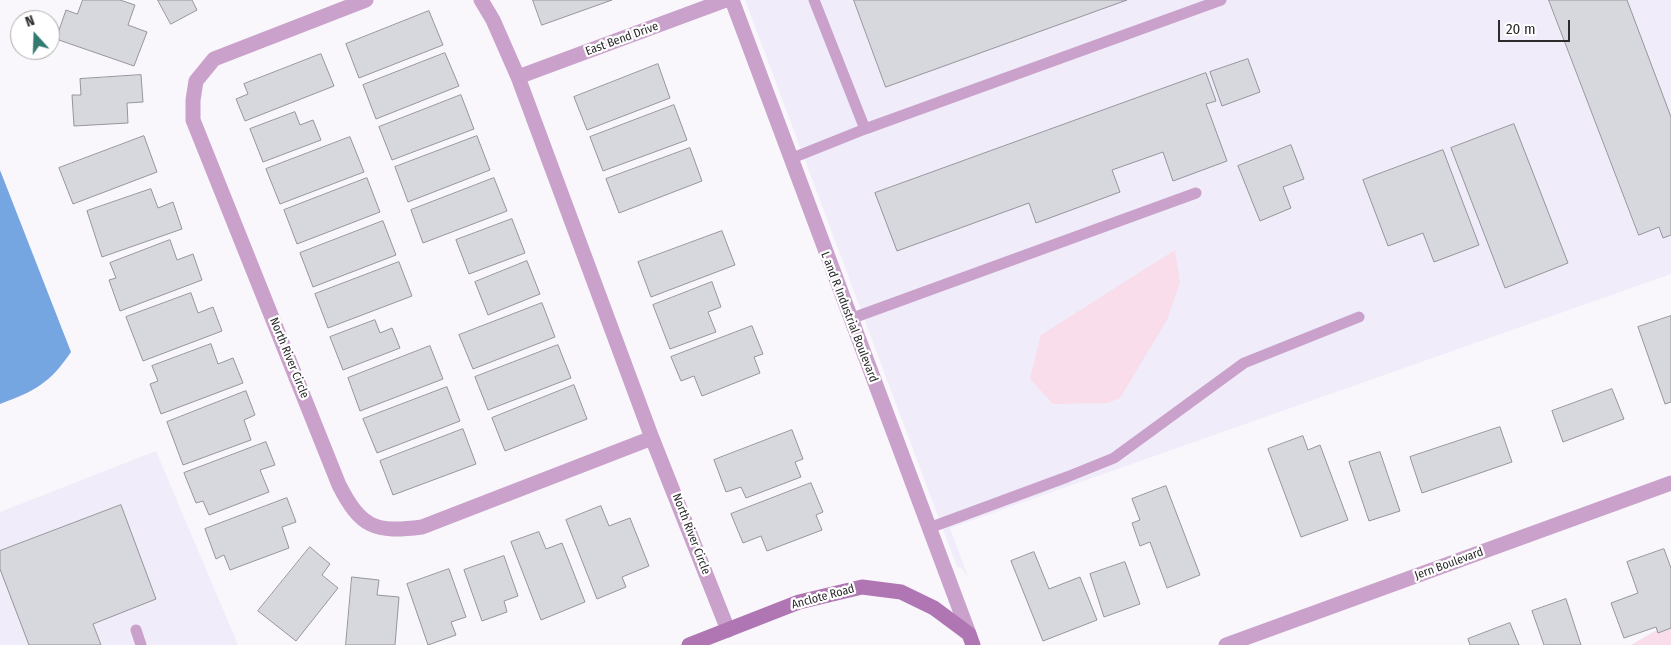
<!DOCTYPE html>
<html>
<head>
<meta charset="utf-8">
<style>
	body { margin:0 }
	#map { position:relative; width:1671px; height:645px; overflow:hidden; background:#f9f7fc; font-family:"Fira Sans Condensed",sans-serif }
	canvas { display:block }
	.north { position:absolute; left:10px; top:10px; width:50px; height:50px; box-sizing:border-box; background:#fff; border:1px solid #abaaab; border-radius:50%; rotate:340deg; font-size:14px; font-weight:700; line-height:20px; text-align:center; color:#2c2b2d }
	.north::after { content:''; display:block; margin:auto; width:18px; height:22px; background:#337a71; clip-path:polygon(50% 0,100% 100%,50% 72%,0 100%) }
	.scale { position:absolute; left:1498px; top:20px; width:72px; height:22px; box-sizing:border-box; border:2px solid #2c2b2d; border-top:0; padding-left:6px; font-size:15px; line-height:18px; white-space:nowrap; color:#2c2b2d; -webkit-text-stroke:4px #fff; paint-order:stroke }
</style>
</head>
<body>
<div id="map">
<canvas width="1671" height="645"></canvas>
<div class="north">N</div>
<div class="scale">20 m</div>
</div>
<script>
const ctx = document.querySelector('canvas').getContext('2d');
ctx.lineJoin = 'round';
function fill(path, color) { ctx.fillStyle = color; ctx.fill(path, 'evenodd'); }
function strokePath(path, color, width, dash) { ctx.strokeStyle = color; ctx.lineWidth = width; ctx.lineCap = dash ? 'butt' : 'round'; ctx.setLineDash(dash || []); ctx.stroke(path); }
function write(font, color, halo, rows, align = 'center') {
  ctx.font = font + ' "Fira Sans Condensed",sans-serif'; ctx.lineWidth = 4.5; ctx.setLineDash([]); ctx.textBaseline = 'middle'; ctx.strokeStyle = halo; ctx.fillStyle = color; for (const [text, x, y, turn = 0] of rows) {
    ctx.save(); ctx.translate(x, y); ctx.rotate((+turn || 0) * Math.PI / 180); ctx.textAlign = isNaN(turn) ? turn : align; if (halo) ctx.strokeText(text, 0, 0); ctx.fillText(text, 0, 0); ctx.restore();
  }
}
const built = new Path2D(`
	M745 0H1671V274L950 528 968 577 961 568 957 567Z
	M156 451 238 645H0V512Z`);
const green = new Path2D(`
	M1175 250 1180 282 1167 320 1120 398 1108 403 1053 404 1030 379 1041 335Z
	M1671 622V645H1631L1636 642Z`);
const water = new Path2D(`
	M0 170 71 352C50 383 35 391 0 404Z`);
const building = new Path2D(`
	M83 0H120L135 5 128 25 147 32 134 66 56 39 66 10 77 14Z
	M158 0H192L197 10 171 24Z
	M533 0H612L542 25Z
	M854 0H1127L886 87Z
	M1549 0H1627L1671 117V235L1663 238 1659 227 1639 235Z
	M429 11 443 45 359 78 346 44Z
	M445 53 459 86 376 119 363 85Z
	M321 54 334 86 245 121 236 99 248 94 244 84Z
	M1248 59 1260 92 1222 106 1210 72Z
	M658 64 670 98 587 130 574 97Z
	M1206 73 1216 101 1206 104 1227 161 1173 181 1163 152 1112 170 1120 192 1036 223 1029 203 897 251 875 193Z
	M141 75 143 102 127 103 128 123 74 126 72 95H81L80 79Z
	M461 95 474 129 392 160 379 127Z
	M674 105 687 140 603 171 590 137Z
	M295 112 300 125 313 120 321 140 263 162 250 129Z
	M1514 124 1568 263 1505 288 1451 148Z
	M144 136 157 172 73 204 59 168Z
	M477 136 490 170 408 202 395 167Z
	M350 137 364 172 280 204 266 169Z
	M1291 145 1304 179 1283 187 1291 208 1260 221 1238 166Z
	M690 148 702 181 619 213 606 179Z
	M1443 150 1479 245 1434 262 1423 233 1388 246 1363 180Z
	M367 178 380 212 297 244 284 210Z
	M494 178 507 211 423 243 411 210Z
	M151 189 158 208 173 202 182 229 102 257 87 211Z
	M512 219 525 253 469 274 456 240Z
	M383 221 396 255 313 287 300 253Z
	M722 231 735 265 651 297 638 262Z
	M170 240 177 260 193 254 202 280 120 311 109 280 116 278 110 263Z
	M527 261 540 294 488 315 475 282Z
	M399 262 412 296 328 328 315 294Z
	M712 282 721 307 708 312 716 332 670 349 653 305Z
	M191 293 198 313 213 307 222 331 143 361 126 317Z
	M542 303 555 337 473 369 459 335Z
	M1671 316V402L1665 404 1638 327Z
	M375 320 380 333 392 328 400 348 343 370 330 337Z
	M752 326 763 354 754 357 760 373 702 396 694 376 681 381 671 357Z
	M211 344 218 364 233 358 243 383 161 414 150 384 158 381 152 366Z
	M558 345 571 378 488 410 475 377Z
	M430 346 443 379 360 411 348 378Z
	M574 385 587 419 505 451 492 418Z
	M447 387 460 421 377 453 363 419Z
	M1612 389 1624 419 1563 442 1552 411Z
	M246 391 255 415 244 420 251 440 183 465 167 422Z
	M1500 427 1512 462 1422 493 1410 457Z
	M463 429 476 464 393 495 380 461Z
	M792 430 803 459 795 462 801 477 746 498 741 487 726 492 714 460Z
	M1303 436 1308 450 1320 445 1348 520 1301 537 1268 449Z
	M266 442 275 465 260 470 269 492 209 515 203 501 196 503 184 473Z
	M1380 452 1400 511 1369 521 1349 462Z
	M811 483 823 512 816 515 822 530 767 551 761 536 743 543 731 514Z
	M1166 486 1200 575 1167 588 1150 542 1140 546 1132 523 1140 520 1132 499Z
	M287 498 296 522 282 527 289 548 230 570 224 555 216 559 205 529Z
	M121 505 156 599 93 624 101 645H29L0 569V551Z
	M601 506 609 526 630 518 649 566 622 577 626 587 597 599 566 520Z
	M539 532 546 549 562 543 585 602 541 620 511 542Z
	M310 547 330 564 322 575 338 588 296 641 258 611Z
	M1664 549 1671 568V628L1658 633 1656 627 1624 638 1611 603 1638 593 1627 562Z
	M1034 552 1049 589 1080 577 1097 620 1043 641 1011 561Z
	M504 556 518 596 504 601 507 612 482 621 464 570Z
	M1125 562 1140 604 1104 617 1090 574Z
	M449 569 466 617 451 622 456 635 428 645 407 584Z
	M352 577 379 580 377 595 399 597 395 645H346Z
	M1566 599 1581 645H1544L1532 611Z
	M1510 623 1519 645H1470L1468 639Z`);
const lane = new Path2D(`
	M814 0 865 129
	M790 159 865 129 1221 0
	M850 319 1196 193
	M929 528 1067 477 1114 458 1244 363 1359 317
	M136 630 141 645`);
const street = new Path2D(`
	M366 0 214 59 196 81 193 100V120L339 485C361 528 375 533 422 527L652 438 728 630
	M481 0 493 20 518 77 652 438
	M732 0 969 634
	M518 77 726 0
	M1226 645 1671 483`);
const secondary = new Path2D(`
	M689 645 799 602 862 587 901 592 934 608 969 634 973 645`);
const streetNames = [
	["East Bend Drive",622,39,-20],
	["L and R Industrial Boulevard",849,317,69],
	["North River Circle",289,358,68],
	["North River Circle",691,534,69],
	["Jern Boulevard",1449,564,-20],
	["Anclote Road",823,597,-15]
];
fill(built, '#f0ecf9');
fill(green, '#f9ddea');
fill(water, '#76a6e2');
fill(building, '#d7d8dd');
strokePath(building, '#95969b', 1);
strokePath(lane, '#c9a1cb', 11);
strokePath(street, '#c9a1cb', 15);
strokePath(secondary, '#b076b4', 15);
write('12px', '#2c2b2d', '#fff', streetNames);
</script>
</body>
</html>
